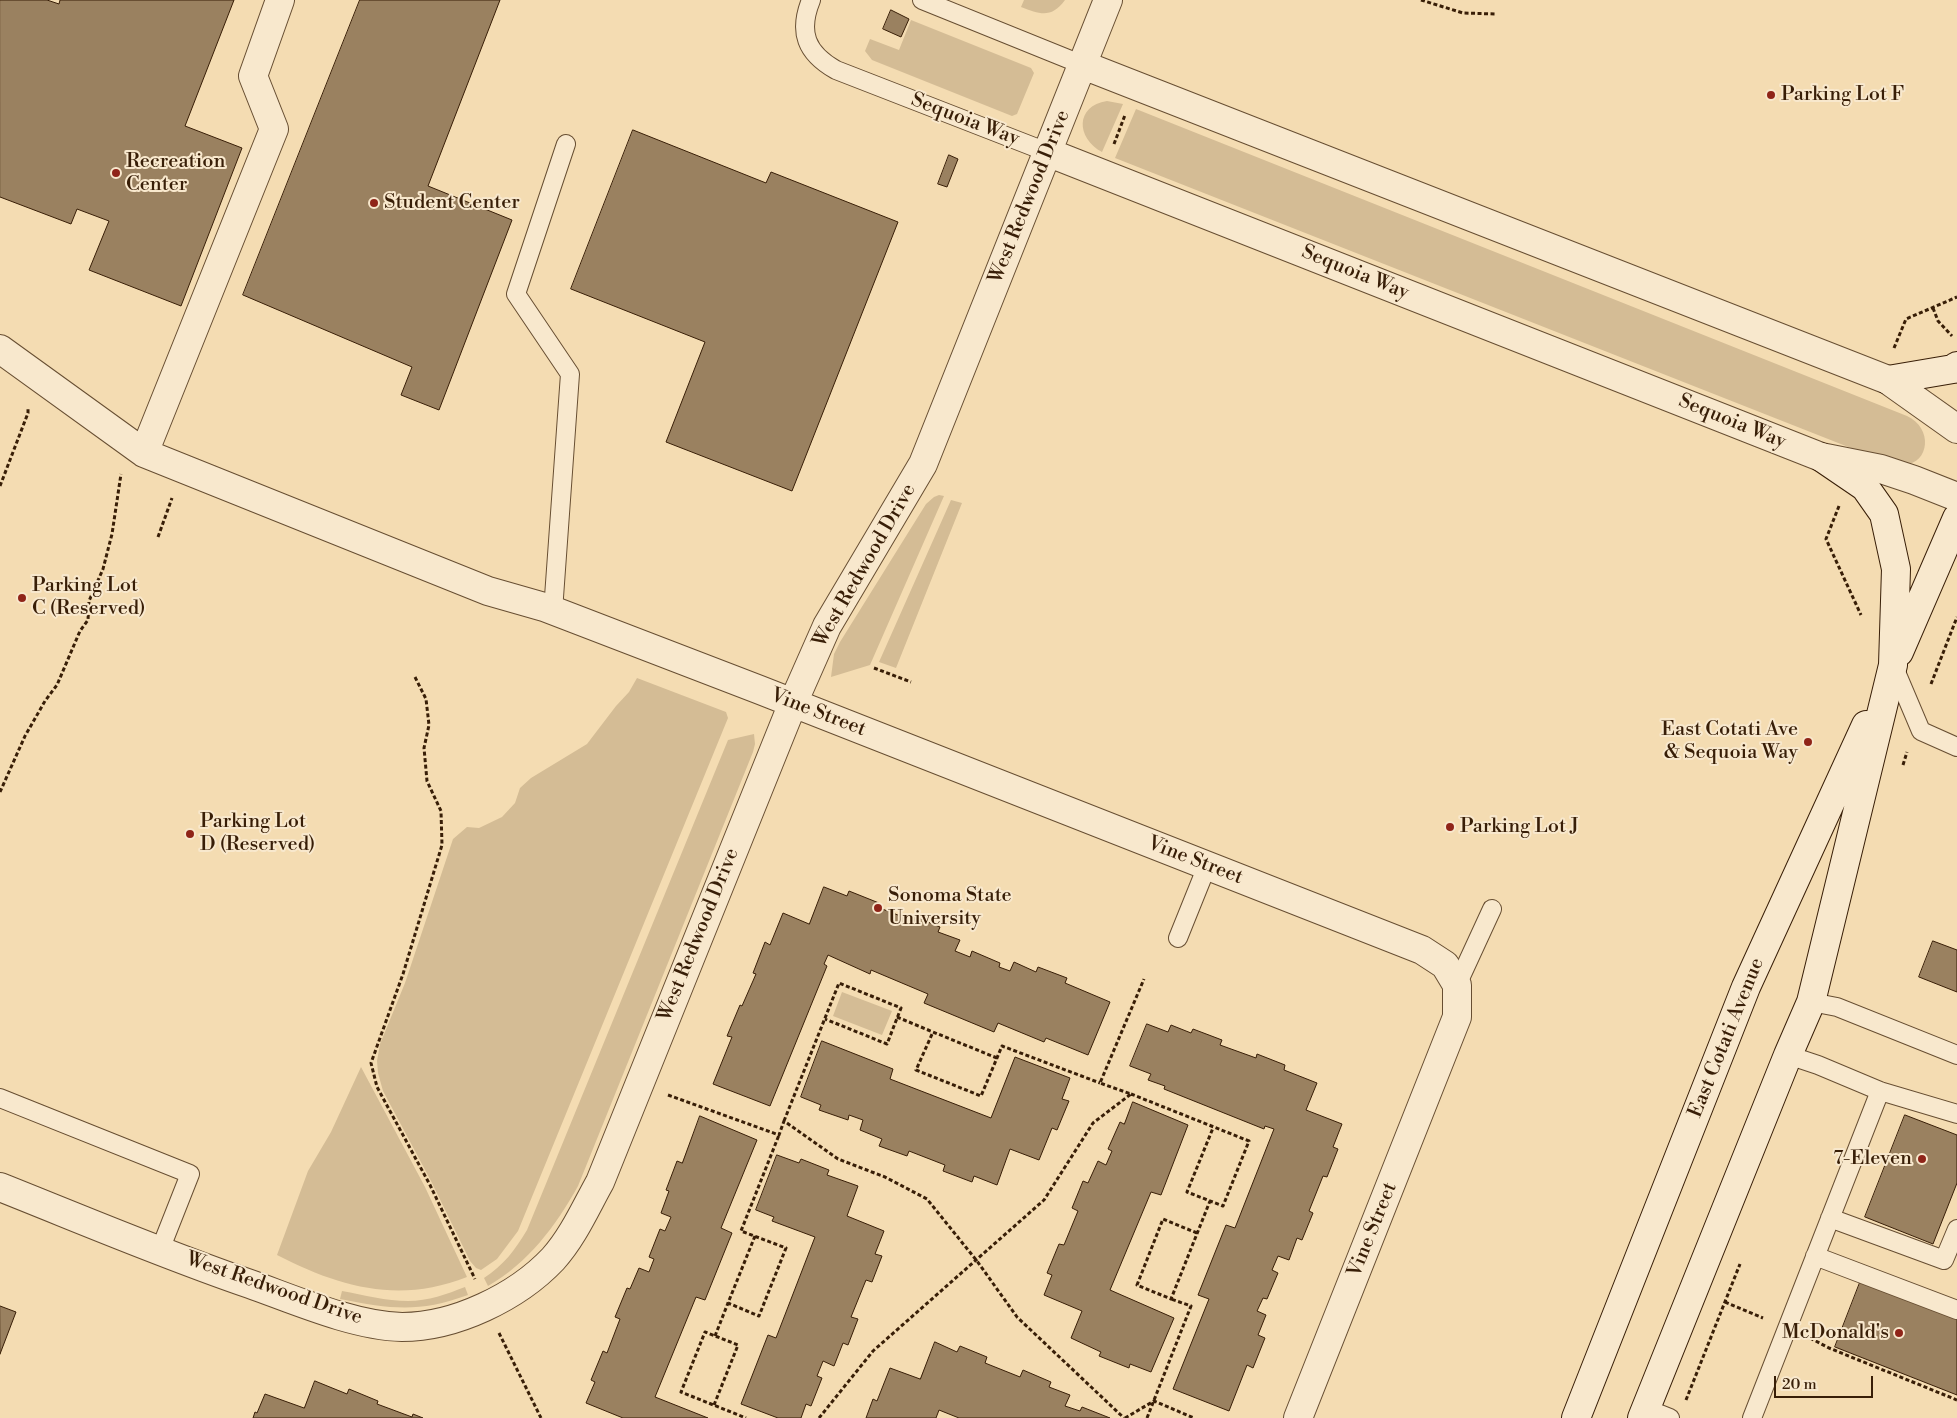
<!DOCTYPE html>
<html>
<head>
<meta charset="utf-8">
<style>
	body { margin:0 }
	#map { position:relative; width:1957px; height:1418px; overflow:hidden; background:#f4dcb2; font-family:"Libre Bodoni",serif }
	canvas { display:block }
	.scale { position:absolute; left:1774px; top:1376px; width:99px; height:22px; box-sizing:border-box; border:2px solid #381e07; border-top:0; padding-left:6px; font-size:15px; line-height:18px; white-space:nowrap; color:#381e07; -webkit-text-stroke:4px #f8e8cd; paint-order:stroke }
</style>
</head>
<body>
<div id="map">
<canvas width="1957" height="1418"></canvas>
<div class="scale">20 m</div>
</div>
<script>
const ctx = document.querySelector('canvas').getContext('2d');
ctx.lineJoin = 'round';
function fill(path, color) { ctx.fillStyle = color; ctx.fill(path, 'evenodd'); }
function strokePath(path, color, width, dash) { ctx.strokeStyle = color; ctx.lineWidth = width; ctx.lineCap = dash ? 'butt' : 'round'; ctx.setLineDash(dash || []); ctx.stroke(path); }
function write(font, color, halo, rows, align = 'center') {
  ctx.font = font + ' "Libre Bodoni",serif'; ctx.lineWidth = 4; ctx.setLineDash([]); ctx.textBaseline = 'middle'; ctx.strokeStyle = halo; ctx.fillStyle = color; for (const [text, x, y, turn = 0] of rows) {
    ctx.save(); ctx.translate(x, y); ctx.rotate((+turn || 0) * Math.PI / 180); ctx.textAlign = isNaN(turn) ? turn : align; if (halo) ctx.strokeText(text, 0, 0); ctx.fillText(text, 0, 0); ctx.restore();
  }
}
const green = new Path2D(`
	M1024 0H1065C1051 19 1040 14 1021 7Z
	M911 20 1031 68 1034 73 1017 114 1012 116 872 60 865 51 870 39 899 50Z
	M1107 101 1123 104 1102 152C1076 138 1075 106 1107 101Z
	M1136 109 1907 416C1933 428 1930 463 1904 465 1899 465 1893 463 1889 463L1115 158Z
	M939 495 944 496 870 665 831 677 834 654 840 642 926 504 934 497Z
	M951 500 962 503 896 668 879 662Z
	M637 678 726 712 728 718 518 1231 497 1259 481 1270 476 1268 470 1261 431 1181 383 1091 378 1073 377 1061 380 1044 405 983 453 839 467 827 479 828 502 817 515 803 520 788 531 778 587 744 616 706 629 692Z
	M754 734 755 744 753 752 578 1186C556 1226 528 1263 488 1286L484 1278C504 1265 515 1250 527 1230L728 740Z
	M842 992 892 1011 882 1035 833 1016Z
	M361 1067 425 1187 467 1277C399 1304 339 1287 277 1255L308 1171 331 1132Z
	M465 1287 468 1295C418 1313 392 1309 340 1299L342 1291C364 1295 386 1301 408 1301 428 1301 447 1294 465 1287Z`);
const building = new Path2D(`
	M0 0H47L59 4 60 0H234L185 126 242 148 181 306 89 270 109 221 77 209 71 224 0 197Z
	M360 0H500L428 186 512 220 439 410 401 395 412 367 243 295Z
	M891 10 909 19 901 37 883 29Z
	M633 130 766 183 771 172 898 222 792 491 666 442 705 342 571 289Z
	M949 155 958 159 947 187 938 184Z
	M824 887 847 896 849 891 879 903 877 907 911 920 913 916 940 927 938 932 960 940 955 951 970 957 972 951 1000 963 999 967 1010 971 1014 962 1036 972 1038 967 1067 978 1065 983 1110 1002 1088 1055 1046 1038 1044 1042 998 1023 994 1032 924 1003 928 994 871 970 870 974 828 955 824 964 827 966 770 1106 713 1084 732 1037 727 1036 740 1005 742 1006 756 974 753 973 765 942 770 945 783 913 809 924Z
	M1933 941 1957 950V992L1919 977Z
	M1147 1024 1168 1032 1171 1025 1191 1033 1193 1029 1222 1040 1220 1045 1256 1058 1257 1054 1285 1065 1284 1070 1317 1083 1306 1110 1342 1124 1333 1147 1338 1149 1327 1177 1323 1176 1309 1211 1313 1213 1302 1240 1297 1238 1289 1260 1278 1256 1272 1270 1278 1273 1267 1299 1263 1298 1257 1311 1266 1315 1258 1335 1265 1338 1253 1368 1247 1365 1229 1411 1173 1389 1209 1299 1198 1295 1226 1225 1235 1228 1274 1129 1265 1126 1264 1129 1164 1089 1165 1086 1148 1080 1151 1074 1130 1066Z
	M822 1041 893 1069 890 1079 991 1118 1015 1057 1070 1078 1062 1099 1069 1101 1057 1130 1052 1128 1039 1160 1010 1149 997 1185 974 1176 972 1182 943 1171 945 1165 909 1151 907 1156 879 1146 882 1139 860 1130 863 1120 849 1115 848 1120 819 1110 821 1105 801 1097Z
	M1133 1102 1188 1125 1161 1195 1151 1192 1110 1290 1174 1318 1151 1372 1130 1364 1129 1368 1099 1356 1101 1352 1071 1338 1082 1311 1044 1295 1052 1275 1047 1273 1059 1244 1064 1245 1078 1211 1072 1208 1083 1181 1088 1183 1098 1161 1106 1165 1112 1151 1108 1149 1120 1122 1124 1124Z
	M1905 1115 1957 1135V1183L1933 1244 1865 1217Z
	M700 1116 757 1140 721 1228 732 1233 705 1300 696 1297 655 1397 708 1418H623L586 1403 595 1382 591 1380 603 1351 607 1353 620 1319 615 1317 627 1288 630 1289 639 1268 649 1272 654 1259 649 1257 660 1229 665 1231 671 1217 661 1213 669 1191 666 1190 677 1161 682 1163Z
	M777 1155 799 1163 801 1159 829 1170 827 1175 858 1186 847 1216 884 1231 875 1254 882 1256 872 1282 866 1280 851 1317 858 1319 848 1345 843 1343 834 1366 823 1361 817 1376 822 1378 811 1406 806 1404 801 1418H778L741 1404 768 1335 776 1338 815 1237 772 1221 774 1217 756 1210Z
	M1861 1280 1957 1319V1395L1835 1347Z
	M0 1306 16 1312 0 1354Z
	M935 1342 957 1352 960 1346 987 1357 985 1363 1020 1377 1023 1370 1051 1382 1049 1387 1070 1395 1065 1406 1080 1411 1082 1407 1110 1418H959L939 1410 936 1418H866L873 1399 877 1401 890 1368 920 1379Z
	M315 1381 347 1394 349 1389 378 1401 377 1404 412 1417 413 1414 423 1418H253L255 1412 257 1413 265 1394 304 1408Z`);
const path = new Path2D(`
	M1421 0 1463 13 1496 14
	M1114 144 1125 115
	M1933 308 1938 321 1952 336
	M1894 348 1906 319 1957 297
	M0 486 28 413V407
	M1839 506 1826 539 1861 615
	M158 537 172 498
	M874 668 911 682
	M415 677 426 699 429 725 424 748 427 781 441 811 442 845 403 974 371 1063 377 1087 430 1185 475 1279
	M1931 684 1957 617
	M1903 765 1907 752
	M0 792 25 736 45 701 57 685 80 631 88 620 89 601 103 569 112 534 121 474
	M897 1017 933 1032
	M997 1058 933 1032 916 1070 981 1096 1002 1046 1100 1083
	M1131 1094 1249 1141 1223 1206 1187 1192 1213 1128
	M668 1095 779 1135 784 1121 838 1159 885 1177 927 1199 977 1261 1017 1317 1124 1418
	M784 1121 839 983 901 1008 887 1044 825 1019
	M1197 1233 1163 1219 1137 1285 1171 1299 1210 1201
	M755 1236 728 1303 759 1316 786 1248 741 1231 779 1135
	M1725 1302 1763 1318
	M499 1333 541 1418
	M715 1336 728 1303
	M1810 1338 1829 1348 1957 1400
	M1686 1400 1740 1264
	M714 1405 738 1345 705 1332 681 1392 746 1418
	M819 1418 873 1351 1044 1200 1093 1123 1131 1094 1100 1083 1144 979
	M1125 1418 1154 1401 1194 1418
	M1147 1418 1191 1306 1171 1299`);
const lane = new Path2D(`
	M811 0C798 32 806 53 836 70L1047 152
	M922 0 1083 65
	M553 611 570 374 516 294 566 144
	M1893 665 1921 731 1957 747
	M1178 938 1207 866
	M1457 985 1492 909
	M1811 1002 1837 1007 1957 1055
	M1788 1055 1818 1065 1880 1091 1957 1114
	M0 1098 190 1174 160 1250
	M1830 1218 1944 1260 1957 1229
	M1815 1256 1957 1310
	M1645 1408 1670 1418
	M1752 1418 1880 1091`);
const street = new Path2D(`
	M1083 65 1888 380 1957 429
	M1047 152 1821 457 1881 469 1914 480 1957 497
	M0 349 144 453 488 591 544 607 760 690 1422 950 1445 965 1457 985V1017L1298 1418
	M144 453 274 129 253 76 280 0
	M0 1187C83 1220 165 1255 250 1284 295 1300 354 1326 402 1327 455 1327 517 1297 553 1259 573 1237 586 1207 600 1182L793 703 827 626 923 464 1108 0`);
const secondary = new Path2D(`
	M1888 380 1953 369 1957 366
	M1899 652 1957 518
	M1576 1418 1746 987 1866 725
	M1642 1418 1788 1055 1811 1002 1893 665 1896 569 1884 514 1865 487 1821 457`);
const markers = [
	[1771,95,5,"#8f2418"],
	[116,173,5,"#8f2418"],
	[374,203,5,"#8f2418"],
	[22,598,5,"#8f2418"],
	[1808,742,5,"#8f2418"],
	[1450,827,5,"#8f2418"],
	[190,834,5,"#8f2418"],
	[878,908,5,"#8f2418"],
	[1922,1159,5,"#8f2418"],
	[1899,1333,5,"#8f2418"]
];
const poiNames = [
	["Parking Lot F",1781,95],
	["Recreation",126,162],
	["Center",126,185],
	["Student Center",384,203],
	["Parking Lot",32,586],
	["C (Reserved)",32,609],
	["East Cotati Ave",1798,730,"right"],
	["& Sequoia Way",1798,753,"right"],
	["Parking Lot",200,822],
	["D (Reserved)",200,845],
	["Parking Lot J",1460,827],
	["Sonoma State",888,896],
	["University",888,919],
	["7-Eleven",1912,1159,"right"],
	["McDonald's",1889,1333,"right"]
];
const streetNames = [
	["Sequoia Way",965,120,21],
	["West Redwood Drive",1030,197,-68],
	["Sequoia Way",1355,273,22],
	["Sequoia Way",1732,422,22],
	["West Redwood Drive",865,566,-60],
	["Vine Street",818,713,21],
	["Vine Street",1195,861,21],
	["West Redwood Drive",699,935,-68],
	["East Cotati Avenue",1727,1038,-68],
	["Vine Street",1373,1230,-68],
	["West Redwood Drive",274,1289,19]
];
fill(green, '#d4bc95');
fill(building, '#9a8160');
strokePath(building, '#381e07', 1);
strokePath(lane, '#674e32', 20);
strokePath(street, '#674e32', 30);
strokePath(secondary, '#381e07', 30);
strokePath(path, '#381e07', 3, [4, 2.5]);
strokePath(lane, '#f8e8cd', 18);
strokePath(street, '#f8e8cd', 28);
strokePath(secondary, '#f8e8cd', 28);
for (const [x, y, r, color] of markers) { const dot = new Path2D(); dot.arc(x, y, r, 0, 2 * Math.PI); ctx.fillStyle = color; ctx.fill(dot); strokePath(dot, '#f8e8cd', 2); }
write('20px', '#381e07', '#f8e8cd', poiNames, 'left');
write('20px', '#381e07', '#f8e8cd', streetNames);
</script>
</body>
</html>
